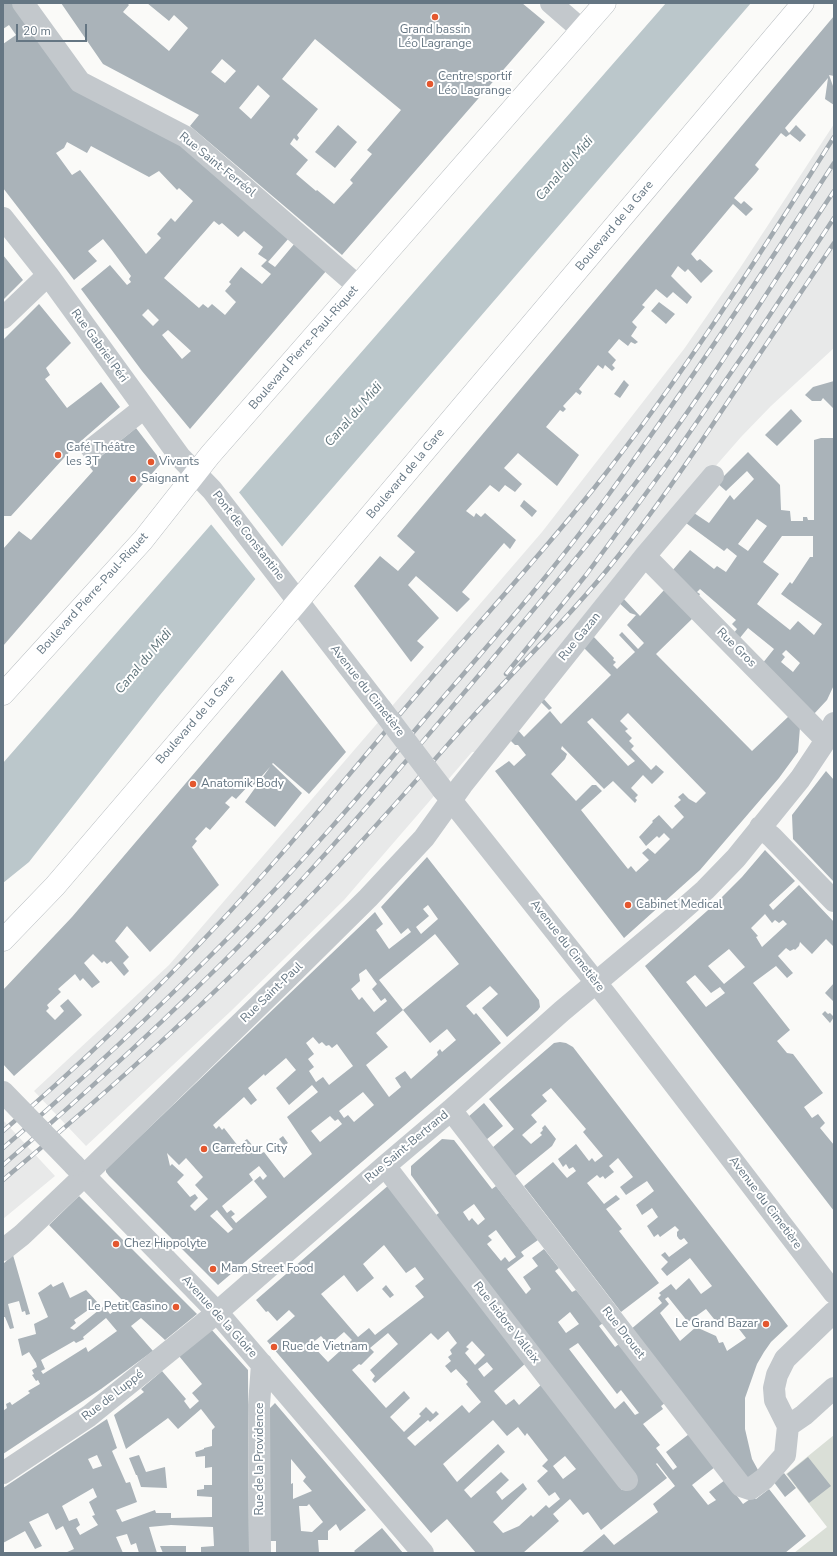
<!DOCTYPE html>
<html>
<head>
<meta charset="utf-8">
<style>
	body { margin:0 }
	#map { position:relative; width:837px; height:1556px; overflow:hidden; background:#fafaf8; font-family:"Nunito Sans",sans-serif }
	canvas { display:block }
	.frame { position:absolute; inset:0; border:4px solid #657683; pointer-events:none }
	.scale { position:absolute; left:16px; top:24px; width:71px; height:18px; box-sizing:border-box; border:2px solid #657683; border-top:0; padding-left:5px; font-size:12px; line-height:14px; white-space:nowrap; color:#657683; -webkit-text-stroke:3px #fff; paint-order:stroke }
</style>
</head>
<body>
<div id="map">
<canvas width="837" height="1556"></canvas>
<div class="frame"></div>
<div class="scale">20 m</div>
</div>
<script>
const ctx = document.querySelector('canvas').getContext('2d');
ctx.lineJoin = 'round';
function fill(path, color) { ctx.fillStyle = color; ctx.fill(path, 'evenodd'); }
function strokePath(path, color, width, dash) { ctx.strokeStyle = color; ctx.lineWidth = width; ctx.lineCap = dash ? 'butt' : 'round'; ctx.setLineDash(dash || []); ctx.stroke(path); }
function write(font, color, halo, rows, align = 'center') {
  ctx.font = font + ' "Nunito Sans",sans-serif'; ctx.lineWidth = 4; ctx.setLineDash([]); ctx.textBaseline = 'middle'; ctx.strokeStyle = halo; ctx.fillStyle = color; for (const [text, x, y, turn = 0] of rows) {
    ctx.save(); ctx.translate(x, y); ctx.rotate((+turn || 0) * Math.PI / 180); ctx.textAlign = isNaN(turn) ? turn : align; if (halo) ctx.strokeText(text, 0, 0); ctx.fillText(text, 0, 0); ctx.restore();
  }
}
const built = new Path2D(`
	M834 124V348L771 406 741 437 665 524 480 752H472L344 900 231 1011 86 1146 34 1091 169 965 542 532 684 349 740 268Z
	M3 1120 55 1176 3 1219Z`);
const green = new Path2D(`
	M834 1435V1553H794L827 1527 786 1474Z`);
const water = new Path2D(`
	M666 3H751L285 543 160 695 29 862 3 883V763Z`);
const pier = new Path2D(`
	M238 491 284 549 257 581 210 523Z`);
const building = new Path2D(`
	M3 3H12L42 46 189 151 289 238 268 262 275 267 295 243 327 270 190 429 142 371 81 289 110 265 127 285 131 282 129 279 131 276 111 249 103 239 88 251 97 261 74 280 3 188V44L16 35 9 25 3 29ZM67 142 87 153 91 146 149 177 159 171 177 190 179 188 193 201 175 222 171 218 157 234 161 238 146 254 80 170 72 175 56 153 64 148ZM214 221 219 225 222 223 238 237 244 231 263 247 258 254 267 260 261 266 271 274 262 284 241 267 229 282 231 284 225 291 236 302 225 315 212 304 208 308 203 304 199 308 164 278ZM148 309 159 320 153 326 142 315ZM168 330 191 351 182 359 162 335Z
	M61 3H127L129 5 123 12 169 51 188 28 174 15 169 21 147 3H522L545 22 342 255 190 126 199 115 103 64ZM315 39 401 110 367 150 372 154 350 180 353 183 334 204 317 190 316 191 296 174 308 160 290 144 294 138 297 141 299 138 297 135 318 109 282 79ZM222 59 236 71 225 83 211 72ZM258 85 270 96 251 119 239 108Z
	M834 16V76L829 75 833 86V96L834 97V105L825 99 828 78 785 128 789 133 796 125 806 135 800 142 790 134 786 137 781 133 755 165 759 169 756 173 734 198 741 204 744 201 753 209 746 216 733 204 691 254 697 261 700 259 713 271 701 283 688 269 685 272 678 266 671 276 692 297 687 304 673 292 667 298 656 289 642 305 645 307 632 322 637 327 631 336 638 342 635 344 631 342 628 346 619 339 608 352 616 360 612 365 615 368 612 371 605 365 603 369 598 365 579 389 582 392 580 395 576 392 563 406 566 409 563 412 560 410 546 427 579 455 557 486 518 453 504 468 522 484 515 492 505 485 499 492 490 485 466 511 474 517 476 513 481 517 485 513 516 540 510 549 504 543 462 592 470 599 457 612 416 576 408 585 439 618 417 641 424 647 411 662 354 586 380 556 398 571 415 552 397 536Z
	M338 125 357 142 335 168 315 152Z
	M3 255 23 280 3 300Z
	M659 302 675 314 666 324 651 311Z
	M39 304 71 343 46 368 50 375 45 379 67 408 101 382 120 407 73 448 11 516H3V340Z
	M624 380 629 385 620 398 614 394Z
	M834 381V409L823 398 821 401H812L805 395 813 387Z
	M791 409 802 421 777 446 765 435Z
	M136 428 162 462 3 646V549L19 531 31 540 93 471 89 466Z
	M821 438H834V685L827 700 813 715 762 664 774 649 748 628 739 639 733 634 737 629 732 624 736 620 700 589 697 592 700 594 698 598 672 571 690 550 714 569 717 566 726 572 737 556 727 548 724 551 686 523 694 513 709 523 730 495 734 500 754 479 747 471 726 491 717 483 748 452 780 485 781 510 790 511 791 521H803V517H807L808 520H814V440ZM757 519 767 526 748 551 738 544ZM782 536H813V557H810L792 584 790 582 781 594 822 624 814 635 798 621 790 630 757 604 779 574 763 562ZM786 650 800 663 793 672 781 662 785 657 782 654Z
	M524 500 537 511 532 517 520 506Z
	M665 589 693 618 656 654 752 751 789 716 800 727 798 752 779 778 700 870 624 938 495 771 509 761 514 766 526 755 518 745H515L509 739 516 728 524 737 550 711 561 724 611 675 582 646 592 635 614 658 613 660 616 662 613 665 617 669 635 652 619 635 622 632 638 649 644 643 627 625 636 615 630 613 617 601 621 596 640 616ZM628 713 706 793 696 803 689 799 683 793 678 797 681 800 674 806 684 817 672 829 659 815 652 821 653 822 639 837 646 846 657 836 659 838 664 833 670 839 655 854 648 848 642 853 649 860 636 872 631 866 628 869 581 810 602 791 596 785H592L576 801 551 774 565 759 567 754 561 749 562 746 604 789 613 781 635 803 637 800 635 798 638 795 631 788 643 775 652 784 664 772 656 765 651 770 631 749 634 746 629 741 632 738 625 731 628 729 620 721ZM592 718 635 761 628 766 587 722Z
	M282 670 346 752 309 794 273 763 272 764 302 793 275 827 245 802 270 767 253 786 250 784 236 799 232 796 225 803 230 807 210 830 206 827 195 839 197 841 192 847 219 885 150 952 127 926 115 941 129 957 123 963 129 971 124 976 111 961 107 964 104 961 102 963 93 954 84 963 100 982 92 988 83 978 80 981 75 974 58 989 61 992 47 1005 49 1008 46 1011 55 1020 64 1011 60 1006 68 999 82 1015 14 1076 3 1064V990L72 917Z
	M542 697 552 708 549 710 539 700Z
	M826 771 834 780V882L793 839 792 815Z
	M765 850 795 881 769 905 773 910 799 885 834 922V947L826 939 812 954 800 942 799 946 795 950 794 949 790 951 786 948 778 956 793 973 787 978 776 966 753 983 790 1030 777 1041 787 1053 793 1054 823 1093 804 1107 812 1118 818 1114 825 1123 820 1128 834 1145V1211L645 966 716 903 742 877ZM765 914 772 923 775 920 779 923 783 920 787 924 762 947 756 937 758 936 751 928ZM729 949 745 967 724 984 708 966ZM695 975 711 993 720 987 725 993 706 1007 686 982Z
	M427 857 539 1000 540 1007 538 1010 507 1037 482 1008 498 994 490 986 466 1006 474 1015 476 1013 501 1043 218 1285 109 1176 106 1172V1169L375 912 383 924 376 930 389 949 411 932 408 928 401 934 381 907ZM428 905 438 919 421 934 416 927 429 916 423 909ZM435 934 459 964 403 1010 430 1043 447 1029 456 1040 442 1052 440 1049 437 1052 438 1055 411 1079 405 1071 395 1078 401 1087 389 1097 366 1065 388 1047 376 1033 403 1010 379 980ZM366 969 377 984 372 989 381 1001 385 998 387 1001 374 1012 362 997 359 1000 351 989 360 981 359 974ZM313 1037 319 1044 322 1042 326 1046 329 1045 332 1048 337 1044 353 1066 329 1085 323 1077 316 1082 309 1071 314 1067 308 1059 314 1054 306 1043ZM286 1058 296 1070 276 1088 289 1105 312 1085 318 1092 287 1117 312 1154 284 1178 264 1152 260 1154 247 1139 238 1146 224 1128 222 1130 219 1126 216 1129 213 1125 244 1097 251 1105 257 1100 248 1088 264 1074 265 1076ZM363 1092 374 1105 354 1122 348 1115 344 1118 339 1111ZM330 1116 335 1121 338 1119 342 1124 320 1142 311 1131ZM167 1153 179 1165 186 1158 203 1177 195 1185 208 1199 195 1211 190 1206 198 1198 195 1194 190 1197 177 1182 184 1175 172 1164 170 1166ZM259 1166 267 1176 263 1180 260 1176 254 1181 267 1197 236 1223 231 1217 235 1214 231 1210 227 1213 222 1206 253 1180 249 1174ZM217 1210 233 1229 228 1233 210 1216Z
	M834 983V1002L825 993Z
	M825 1011 828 1014 830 1013 834 1017 830 1023 822 1014Z
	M560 1042 566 1043 573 1047 788 1326 771 1342 764 1352 757 1364 745 1398V1429L752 1459 758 1470 746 1480 630 1330 662 1303 658 1298 661 1295 659 1293 671 1284 676 1290 689 1278 701 1294 712 1286 690 1258 667 1276 661 1269 668 1262 661 1255 665 1252 669 1257 688 1243 684 1238 681 1240 679 1239 677 1236V1232L679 1230 675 1226 660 1237 658 1234 654 1237 647 1226 658 1217 652 1208 642 1215 636 1205 654 1191 647 1181 626 1195 620 1187 633 1177 618 1158 609 1166 614 1172 605 1179 603 1176 600 1178 597 1175 587 1183 604 1204 616 1195 620 1199 606 1209 622 1229 619 1231 659 1283 621 1312 524 1186 553 1162 567 1178 576 1171 573 1167 569 1169 566 1164 563 1167 558 1159 576 1144 589 1161 592 1158 595 1162 603 1156 583 1132 586 1129 551 1088 542 1095 547 1101 531 1115 537 1122 522 1135 531 1144 542 1135 540 1133 543 1130 542 1128 545 1125 556 1139 552 1146 514 1177 492 1148 514 1129 489 1099 554 1043ZM668 1297 688 1322 706 1309 718 1324 729 1316 746 1338 727 1351 723 1342 719 1343 716 1336 696 1327 680 1341 660 1313 669 1304 665 1299Z
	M484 1103 503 1126 486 1140 468 1117Z
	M283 1136 288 1143 284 1146 279 1139Z
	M442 1139 454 1140 492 1189 496 1186 538 1240 521 1252 524 1256 507 1269 526 1294 531 1289 523 1277 538 1266 532 1258 544 1249 559 1268 555 1271 564 1282 572 1292 576 1290 603 1323 599 1326 615 1347 619 1344 665 1403 661 1406 663 1409 643 1424 660 1445 656 1448 673 1470 677 1467 666 1452 689 1434 715 1467 692 1485 708 1505 716 1500 709 1492 725 1480 743 1504 753 1497 756 1499 769 1489 806 1536 785 1553H581L604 1534 614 1545 658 1512 653 1504 675 1486 657 1463 656 1464 667 1478 601 1530 588 1512 583 1515 570 1499 553 1514 559 1521 523 1553H476L447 1519 431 1533 267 1341 295 1316 289 1310 277 1321 268 1311 266 1312 256 1300 390 1184 526 1363 494 1391 506 1405 514 1399 519 1405 542 1384 622 1490 636 1479 436 1215 439 1213 411 1175V1166ZM474 1204 485 1219 478 1225 472 1218 469 1221 463 1212ZM496 1230 516 1257 509 1262 505 1257 501 1261 487 1244 492 1240 488 1236ZM384 1245 406 1273 415 1267 424 1279 415 1286 424 1297 375 1335 369 1328 358 1337 321 1294 344 1275 357 1292 374 1278 363 1264ZM570 1312 579 1324 566 1333 558 1322ZM448 1331 457 1343 450 1350 452 1354 448 1357 451 1361 445 1366 451 1373 456 1369 468 1382 466 1384 481 1402 469 1413 462 1405 415 1446 407 1438 428 1420 430 1422 439 1414 436 1411 433 1414 426 1407 419 1414 421 1416 404 1432 390 1417 410 1398 404 1391 386 1408 352 1370 359 1364 361 1365 374 1352 370 1348 388 1333 398 1344 370 1370 375 1376 372 1380 375 1383 431 1333 438 1340ZM344 1332 352 1340 328 1362 311 1344 321 1336 329 1345ZM472 1341 485 1355 475 1365 465 1353 469 1349 466 1347ZM578 1343 617 1394 621 1390 639 1413 635 1415 624 1401 615 1409 569 1349ZM487 1362 493 1369 484 1377 478 1369ZM493 1420 507 1436 518 1427 525 1436 527 1433 548 1460 542 1466 548 1471 537 1481 549 1496 555 1492 560 1499 549 1508 546 1505 533 1517 531 1515 519 1526 503 1533 493 1522 527 1489 523 1483 502 1500 496 1492 509 1480 501 1472 471 1498 464 1490 505 1452 498 1444 457 1482 443 1464ZM565 1456 576 1469 563 1479 553 1466Z
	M79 1196 197 1314 165 1340 141 1318 131 1326 153 1351 101 1389 3 1454V1411L7 1408 6 1404 10 1402 12 1405 30 1393 28 1391 40 1384 38 1380 36 1381 32 1375 34 1374 32 1370 37 1367 36 1363 29 1352 22 1356 18 1339 36 1334 34 1324 48 1317 38 1293 51 1284 53 1287 63 1282 70 1298 86 1290 98 1303 74 1320 76 1323 70 1328 74 1330 104 1306 110 1314 125 1303 49 1225ZM106 1318 117 1331 88 1352 86 1347 43 1374 41 1371 45 1369 41 1360 74 1341 76 1343 84 1339 83 1337Z
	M13 1255 30 1314 26 1315 25 1311 22 1312 19 1301 8 1304 14 1328 10 1329 5 1317H3V1264Z
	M386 1285 394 1295 390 1298 382 1289Z
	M211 1329 248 1370 249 1553H201V1547L214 1546 213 1527 171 1525 149 1527 157 1553H139L136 1543 131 1545 127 1534 116 1537 123 1553H65L74 1549 63 1526 56 1530 48 1513 29 1522 42 1546 35 1549 25 1531 3 1543V1488L107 1419 117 1448 112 1451 126 1483 130 1482 137 1502 116 1510 122 1522 155 1510 156 1513H171V1518L212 1517V1497L197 1496V1490L204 1489V1485H212V1467L205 1468V1456L196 1457 195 1452 204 1449V1448L212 1446V1430L215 1427 201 1409 178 1429 168 1418 126 1449 114 1415 144 1392 141 1389 162 1371 186 1399 184 1401 190 1409 199 1401 192 1393 202 1384 179 1356ZM97 1455 102 1466 93 1469 88 1459ZM93 1488 97 1497 89 1502 95 1515 92 1516 98 1525 80 1535 76 1528 80 1525 77 1518 69 1521 62 1506Z
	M275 1403 366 1510 340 1531 336 1524 328 1531V1540H318L319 1553H276V1541H269V1409ZM291 1459 306 1477 303 1481 312 1491 293 1499V1483L291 1484ZM309 1504 323 1522 312 1532 301 1531 299 1506H307Z
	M139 1455 146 1472 165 1467 167 1488 141 1487 137 1475H136L129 1458Z
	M808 1457 831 1486 809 1503 787 1474Z
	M784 1473 796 1488 785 1497 773 1481Z
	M382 1528 403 1553H356L354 1551Z
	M160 1546H186V1553H163Z`);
const minor = new Path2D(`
	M23 3 80 82 186 137 358 286
	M551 3 582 30
	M3 218 48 275 180 457 212 490 382 710
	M3 318 48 275
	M92 449 144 408
	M645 556 826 740
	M443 790 609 999 834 1293
	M760 827 772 837 834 901
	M451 1110 741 1486 750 1489 764 1479 785 1455 788 1426
	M74 1165 217 1312 423 1553
	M385 1166 627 1480
	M3 1250 22 1235 84 1176 282 983 368 898 424 838 462 785 585 631 645 556 713 476
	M834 1312 785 1359 777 1375 774 1388 775 1400 788 1426 804 1415 834 1388
	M3 1473 89 1416 208 1320 385 1166 451 1110 562 1011 672 919 705 890 736 858 800 779 826 740 834 723
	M260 1553 259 1405 262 1364`);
const major = new Path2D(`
	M3 694 143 540 210 455 605 3
	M3 940 55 886 261 645 803 3`);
const rail = new Path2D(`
	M506 674 586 575 672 458 748 348 834 218
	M3 1131C81 1065 154 993 224 918 283 854 339 787 395 720 461 642 531 567 595 487 683 376 759 256 834 137
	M3 1148C84 1079 161 1006 236 930 301 864 362 793 422 722 484 650 548 578 604 501 684 391 760 277 834 163
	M3 1165C86 1093 167 1019 244 941 327 856 403 765 479 675 544 597 610 520 669 438 727 358 779 273 834 191
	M3 1180C108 1092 210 1000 305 902 361 844 413 784 466 724 517 667 572 615 619 555 658 506 694 453 729 400 764 348 799 295 834 243`);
const minorBridge = new Path2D(`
	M382 710 443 790
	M3 1092 74 1165`);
const markers = [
	[435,17,4,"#e4572e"],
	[430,84,4,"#e4572e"],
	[58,455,4,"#e4572e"],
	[151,462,4,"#e4572e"],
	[133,479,4,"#e4572e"],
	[193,784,4,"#e4572e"],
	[628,905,4,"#e4572e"],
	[204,1149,4,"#e4572e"],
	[116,1244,4,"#e4572e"],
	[213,1269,4,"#e4572e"],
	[176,1307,4,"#e4572e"],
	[766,1324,4,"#e4572e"],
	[274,1347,4,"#e4572e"]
];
const poiNames = [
	["Grand bassin",435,30,"center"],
	["Léo Lagrange",435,44,"center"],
	["Centre sportif",438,77],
	["Léo Lagrange",438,91],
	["Café Théâtre",66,448],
	["les 3T",66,462],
	["Vivants",159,462],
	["Saignant",141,479],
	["Anatomik Body",201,784],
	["Cabinet Medical",636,905],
	["Carrefour City",212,1149],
	["Chez Hippolyte",124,1244],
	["Mam Street Food",221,1269],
	["Le Petit Casino",168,1307,"right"],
	["Le Grand Bazar",758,1324,"right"],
	["Rue de Vietnam",282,1347]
];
const streetNames = [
	["Rue Saint-Ferréol",217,165,39],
	["Boulevard de la Gare",615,226,-50],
	["Rue Gabriel Péri",99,346,54],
	["Boulevard Pierre-Paul-Riquet",304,348,-49],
	["Boulevard de la Gare",406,474,-50],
	["Pont de Constantine",248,536,52],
	["Boulevard Pierre-Paul-Riquet",93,594,-48],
	["Rue Gazan",580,637,-51],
	["Rue Gros",736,648,45],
	["Avenue du Cimetière",367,691,52],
	["Boulevard de la Gare",196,720,-49],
	["Avenue du Cimetière",567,946,52],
	["Rue Saint-Paul",272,993,-44],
	["Rue Saint-Bertrand",407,1147,-40],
	["Avenue du Cimetière",765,1203,53],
	["Avenue de la Gloire",219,1317,48],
	["Rue Isidore Valleix",506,1323,52],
	["Rue Drouet",623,1333,52],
	["Rue de Luppé",113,1396,-38],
	["Rue de la Providence",260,1459,-90]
];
const waterNames = [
	["Canal du Midi",565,169,-49],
	["Canal du Midi",354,415,-49],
	["Canal du Midi",144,662,-50]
];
fill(built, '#e8e9e9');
fill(green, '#dadfd7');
fill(water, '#bbc7cb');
fill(pier, '#fafaf8');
fill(building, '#aab3b9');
strokePath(major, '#b5babe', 23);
strokePath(minor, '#c3c8cc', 22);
strokePath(major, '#fff', 22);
strokePath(rail, '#a2aab0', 4.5);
strokePath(rail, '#fff', 3, [9]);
strokePath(minorBridge, '#c3c8cc', 22);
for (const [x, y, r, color] of markers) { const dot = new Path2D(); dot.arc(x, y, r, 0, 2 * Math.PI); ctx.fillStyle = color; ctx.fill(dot); strokePath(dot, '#fff', 1.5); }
write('12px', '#657683', '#fff', poiNames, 'left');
write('12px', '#657683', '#fff', streetNames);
write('italic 13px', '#60757c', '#fff', waterNames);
</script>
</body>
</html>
